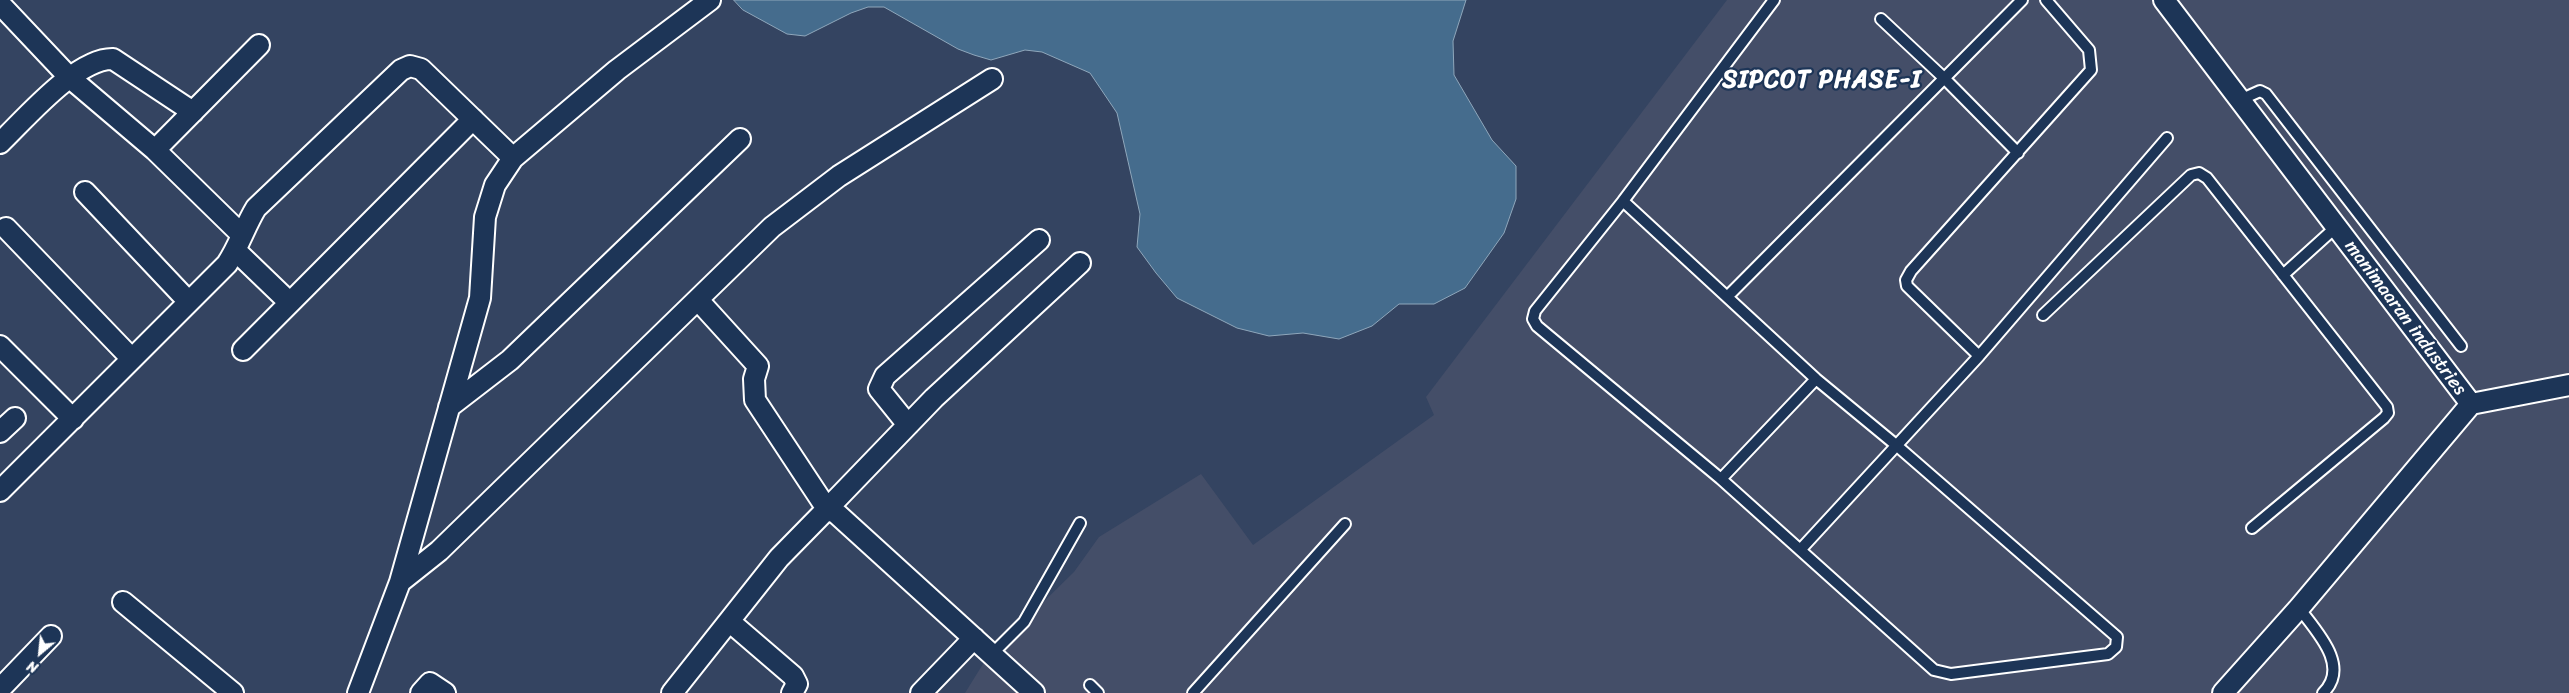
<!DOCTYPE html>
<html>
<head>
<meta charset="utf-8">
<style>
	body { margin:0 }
	#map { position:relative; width:2569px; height:693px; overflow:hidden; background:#344461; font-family:Sriracha,sans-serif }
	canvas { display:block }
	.north { position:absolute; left:15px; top:628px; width:50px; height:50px; -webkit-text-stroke:4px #1d3557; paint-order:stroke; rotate:208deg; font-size:14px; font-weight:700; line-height:20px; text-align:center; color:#fff }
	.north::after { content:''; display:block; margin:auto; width:18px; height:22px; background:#fff; clip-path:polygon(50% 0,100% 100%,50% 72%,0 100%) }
</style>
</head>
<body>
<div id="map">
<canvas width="2569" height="693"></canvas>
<div class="north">N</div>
</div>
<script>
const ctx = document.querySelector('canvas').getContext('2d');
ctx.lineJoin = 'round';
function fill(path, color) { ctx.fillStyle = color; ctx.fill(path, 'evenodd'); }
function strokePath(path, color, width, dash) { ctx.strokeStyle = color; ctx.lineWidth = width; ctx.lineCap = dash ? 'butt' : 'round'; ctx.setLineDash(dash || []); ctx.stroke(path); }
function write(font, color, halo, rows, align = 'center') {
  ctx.font = font + ' Sriracha,sans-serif'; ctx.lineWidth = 4.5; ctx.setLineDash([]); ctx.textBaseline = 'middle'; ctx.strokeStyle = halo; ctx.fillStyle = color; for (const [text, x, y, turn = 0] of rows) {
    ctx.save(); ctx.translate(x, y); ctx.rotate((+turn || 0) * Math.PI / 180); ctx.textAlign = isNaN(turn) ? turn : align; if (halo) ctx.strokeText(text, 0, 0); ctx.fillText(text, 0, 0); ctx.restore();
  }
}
const built = new Path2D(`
	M1727 0H2569V693H965L988 656 1074 572 1099 537 1201 474 1253 545 1434 415 1426 397Z`);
const water = new Path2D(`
	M734 0H1466L1453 41 1454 75 1492 140 1516 166V199L1504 233 1465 288 1434 304H1399L1372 326 1339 339 1303 333 1269 336 1237 328 1177 298 1156 273 1137 247 1140 214 1117 113 1090 73 1042 52 1025 50 991 60 974 55 958 49 884 7H868L851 13 805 36 787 34 743 10Z`);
const service = new Path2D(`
	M1881 19 1944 78 2018 153
	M2240 100 2260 91 2266 94 2461 346
	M1623 201 1816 379 1896 445 2117 637 2116 647 2108 654 1951 674 1934 670 1721 479 1537 326 1533 319 1535 311 1623 201 1774 0
	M2283 275 2336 227
	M1728 296 2022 0
	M2043 315 2191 175 2199 173 2207 178 2387 407 2388 413 2384 418 2252 528
	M1979 356 1907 286 1906 280 1911 271 2091 70 2089 50 2046 0
	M1721 479 1816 379
	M1801 549 1979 356 2167 138
	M2299 608C2316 631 2351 666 2323 693
	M992 654 1024 622 1080 523
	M1090 685 1098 693
	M1193 693 1345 524`);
const minor = new Path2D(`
	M2164 0 2471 404 2299 608 2223 693
	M0 4 69 77 155 150 242 235
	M0 143C26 118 77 58 113 59L193 112
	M155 150 259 45
	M85 192 188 301
	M6 228 132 359
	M236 251 289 302
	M698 300 758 366 754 379 755 400 827 509 934 398 1080 263
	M0 346 73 419
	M243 350 473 119
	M2471 404 2569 385
	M449 407 510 360 740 139
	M908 425 879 389 885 376 1039 240
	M0 432 15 418
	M0 491 227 264C239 246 245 226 256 208L401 70 410 66 421 69 513 158
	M400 582 439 551 772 227 839 176 992 79
	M123 602 233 693
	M729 621 793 676 797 684 792 693
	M0 689 51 636
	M358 693 400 582 480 298 485 217 495 185 513 158 617 70 710 0
	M421 693 430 683 445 693
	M672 693 779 558 827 509 836 513 1034 693
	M921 693 974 638`);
const streetNames = [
	["manimaaran industries",2405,318,53]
];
const districtNames = [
	["SIPCOT PHASE-I",1822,81]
];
fill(built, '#444e68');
fill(water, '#456c8d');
strokePath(water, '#8fa7bb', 1);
strokePath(service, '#fff', 14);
strokePath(minor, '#fff', 24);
strokePath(service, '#1d3557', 10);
strokePath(minor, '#1d3557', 20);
write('19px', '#fff', '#1d3557', streetNames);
ctx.letterSpacing = '1px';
write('bold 24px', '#fff', '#1d3557', districtNames);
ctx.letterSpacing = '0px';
</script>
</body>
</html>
